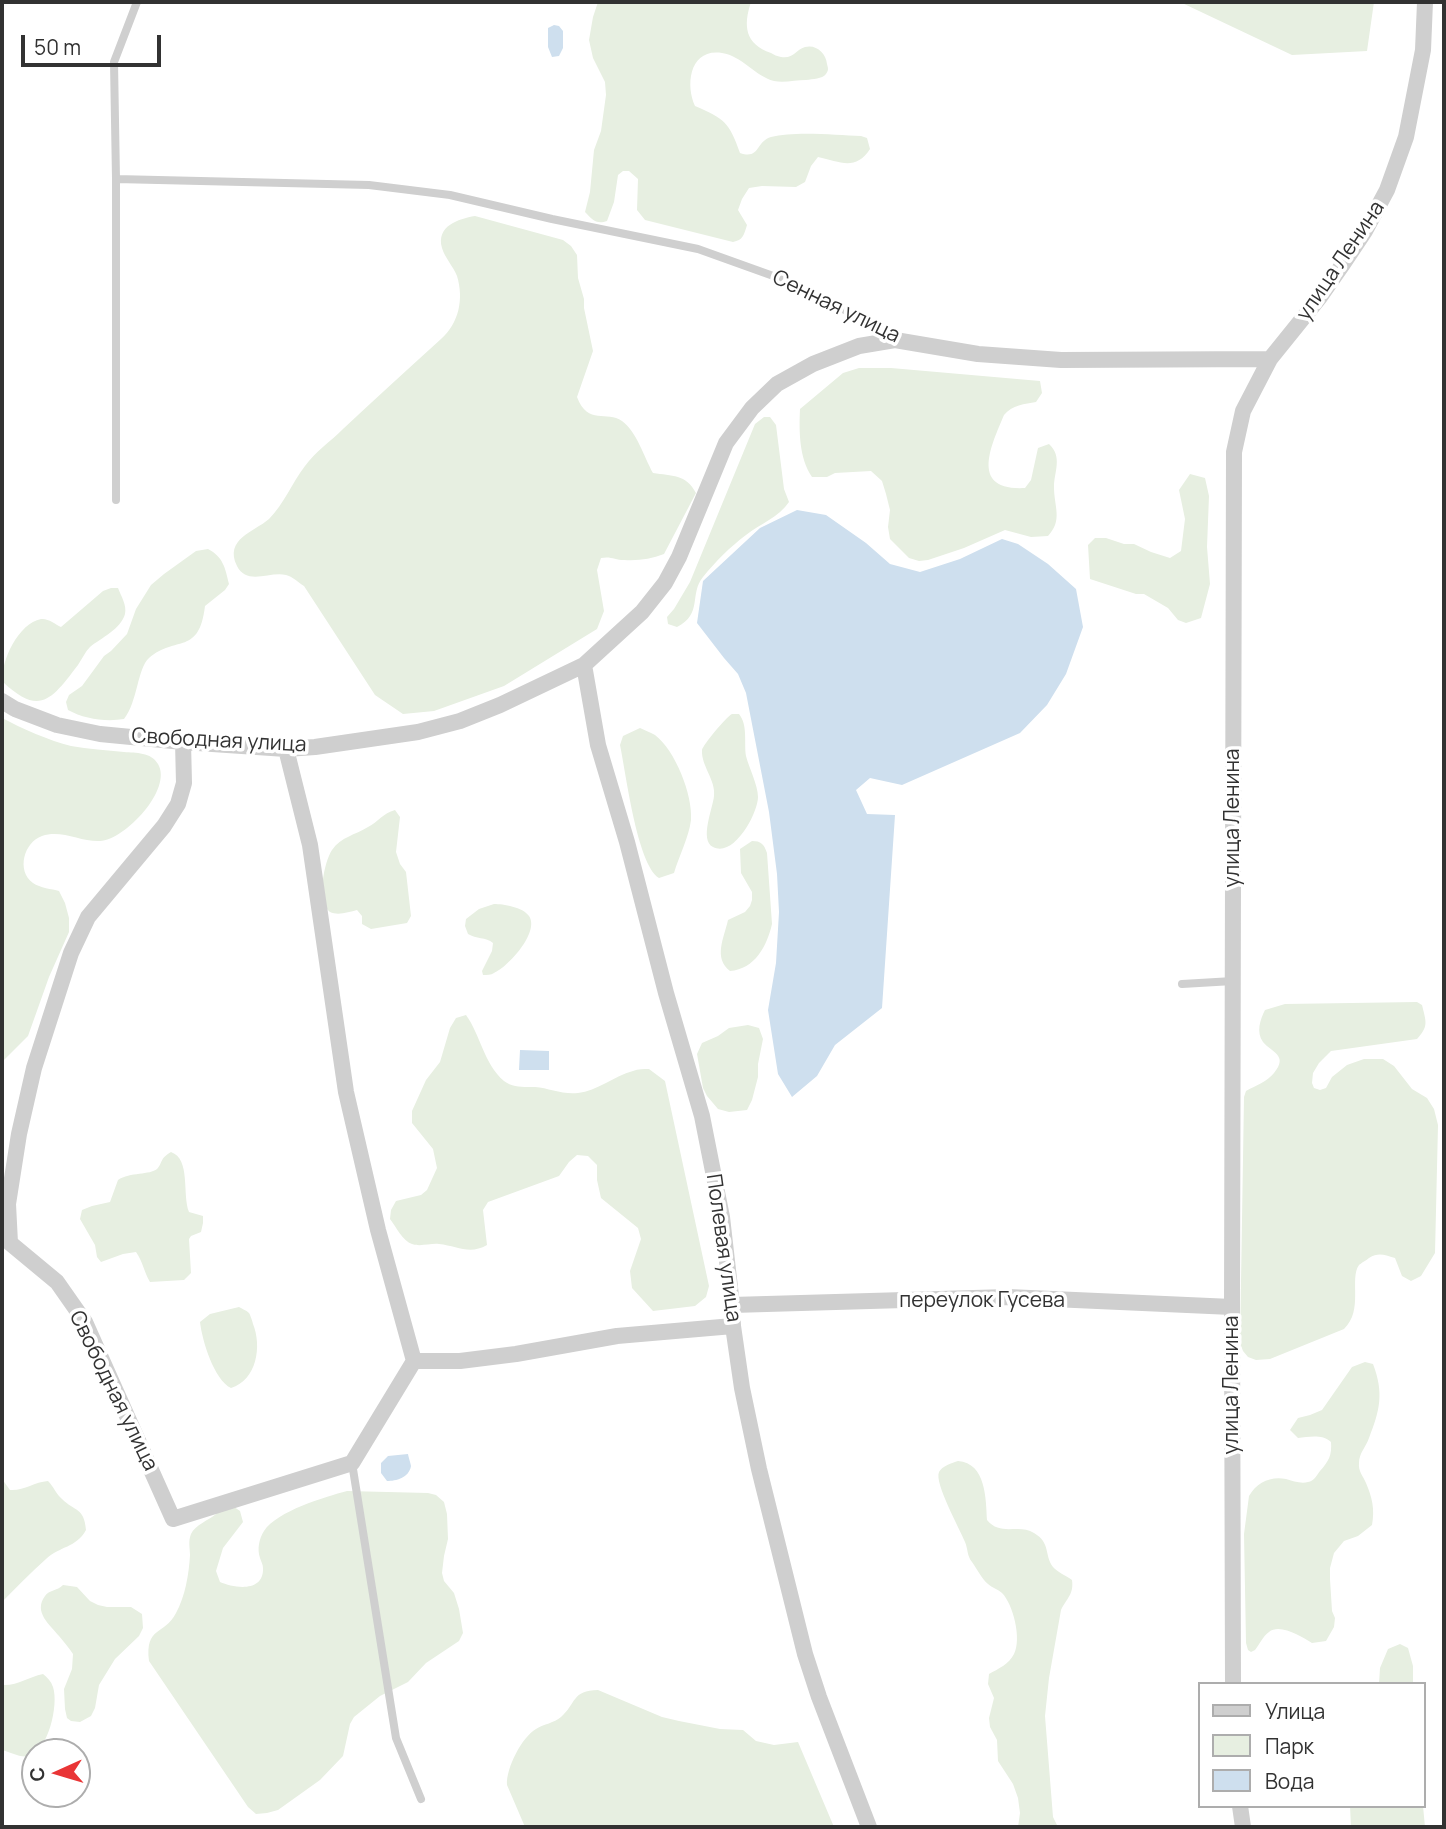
<!DOCTYPE html>
<html>
<head>
<meta charset="utf-8">
<style>
	body { margin:0 }
	#map { position:relative; width:1446px; height:1829px; overflow:hidden; background:#fff; font-family:Manrope,sans-serif }
	canvas { display:block }
	.frame { position:absolute; inset:0; border:4px solid #323232; pointer-events:none }
	.legend { position:absolute; left:1198px; top:1682px; width:228px; height:126px; box-sizing:border-box; background:#fff; border:2px solid #adadad; margin:0; padding:9px 12px; list-style:none; font-size:21px; color:#323232 }
	.legend li { display:flex; align-items:center; gap:14px; height:35px }
	.legend b { width:35px; border:2px solid #adadad }
	.north { position:absolute; left:21px; top:1738px; width:70px; height:70px; box-sizing:border-box; background:#fff; border:2px solid #adadad; border-radius:50%; rotate:266deg; font-size:19px; font-weight:700; line-height:28px; text-align:center; color:#323232 }
	.north::after { content:''; display:block; margin:auto; width:24px; height:32px; background:#e93536; clip-path:polygon(50% 0,100% 100%,50% 72%,0 100%) }
	.scale { position:absolute; left:21px; top:35px; width:140px; height:32px; box-sizing:border-box; border:4px solid #323232; border-top:0; padding-left:9px; font-size:21px; line-height:24px; white-space:nowrap; color:#323232; -webkit-text-stroke:5px #fff; paint-order:stroke }
</style>
</head>
<body>
<div id="map">
<canvas width="1446" height="1829"></canvas>
<div class="frame"></div>
<ul class="legend">
<li><b style="height:9px;background:#cfcfcf"></b>Улица</li>
<li><b style="height:19px;background:#e7efe1"></b>Парк</li>
<li><b style="height:19px;background:#cedfee"></b>Вода</li>
</ul>
<div class="north">С</div>
<div class="scale">50 m</div>
</div>
<script>
const ctx = document.querySelector('canvas').getContext('2d');
ctx.lineJoin = 'round';
function fill(path, color) { ctx.fillStyle = color; ctx.fill(path, 'evenodd'); }
function strokePath(path, color, width, dash) { ctx.strokeStyle = color; ctx.lineWidth = width; ctx.lineCap = dash ? 'butt' : 'round'; ctx.setLineDash(dash || []); ctx.stroke(path); }
function write(font, color, halo, rows, align = 'center') {
  ctx.font = font + ' Manrope,sans-serif'; ctx.lineWidth = 7; ctx.setLineDash([]); ctx.textBaseline = 'middle'; ctx.strokeStyle = halo; ctx.fillStyle = color; for (const [text, x, y, turn = 0] of rows) {
    ctx.save(); ctx.translate(x, y); ctx.rotate((+turn || 0) * Math.PI / 180); ctx.textAlign = isNaN(turn) ? turn : align; if (halo) ctx.strokeText(text, 0, 0); ctx.fillText(text, 0, 0); ctx.restore();
  }
}
const green = new Path2D(`
	M598 2H751C743 26 745 44 771 53 774 55 777 56 781 57 794 59 795 50 805 47 816 44 826 53 827 64 828 68 829 70 826 74 822 79 813 79 806 80 796 80 784 83 774 81 755 76 742 56 722 53 690 48 685 84 695 106 725 119 729 122 740 153 760 160 756 141 771 137 794 131 836 135 861 136L867 138 870 149C856 171 840 162 818 157L811 166 805 182 796 187 762 186 749 188 742 199 738 210 747 225C744 235 743 240 733 242L645 220 637 210 638 179 629 171H623L618 175 614 202 607 221C596 225 592 219 585 212L590 192 594 150 601 131 606 95 605 82 593 58 589 40 593 17Z
	M1180 2H1374L1367 51 1292 55Z
	M475 216 563 240 571 246 577 255 578 278 584 299V308L593 351 577 397C588 426 607 410 622 421 637 432 644 457 653 473 672 476 686 474 696 493L664 554C651 559 638 561 624 560 615 560 611 556 601 558L597 570 604 611 597 629 504 686 434 711 403 714 375 695 304 586C299 583 292 576 286 575 270 571 247 586 237 566 224 539 254 532 269 519 284 504 292 483 305 466 315 452 331 441 343 429 375 399 408 369 441 339 459 323 464 299 457 276 453 266 445 258 442 248 436 226 458 219 475 216Z
	M859 368H891L1040 381 1042 393 1036 402C1025 404 1012 405 1004 415 991 446 969 491 1025 488L1031 480 1038 448 1049 444C1063 457 1054 472 1054 487 1054 507 1063 520 1048 536L1031 537 1005 530 964 548 928 560 919 561 909 558 890 539 888 527 890 510 886 494 882 481 871 471 835 473 827 477H812C799 458 799 431 800 409L843 373Z
	M764 417H770L776 425 784 489 789 502C779 517 760 524 746 535 730 547 716 561 703 577 689 594 703 614 677 627L668 624 667 617 674 609 690 582 755 424Z
	M1190 474 1205 478 1209 496 1207 547 1210 584 1201 618 1186 623 1178 620 1168 608 1144 594H1136L1090 579 1088 545 1095 538H1106L1124 544H1134L1151 552 1170 558 1181 551 1185 519 1179 490Z
	M208 549C223 557 225 567 229 584L225 590 205 606C199 656 176 635 149 658 137 669 138 701 124 719 106 722 84 719 68 710L66 702 69 695 82 686 104 656 111 651 127 634 136 609 151 585 164 574 196 551Z
	M111 588H118C121 596 127 605 125 614 121 629 101 638 90 647 85 652 82 659 78 665 52 699 40 717 3 682 0 661 19 623 41 619 48 618 55 624 61 627L103 591Z
	M732 714H739C748 725 744 742 746 756 749 768 758 785 758 797 758 813 734 858 713 847 699 840 713 808 714 796 716 780 701 766 702 750 703 745 726 717 732 714Z
	M2 718C21 728 50 741 71 746 88 749 107 750 124 752 136 753 151 752 158 764 173 789 125 840 100 841 81 842 61 829 42 836 24 842 16 871 33 883 40 888 52 889 59 891L65 903 69 918V932L49 977 28 1036 2 1062Z
	M640 728C644 730 650 732 655 735 675 750 693 795 691 820 689 837 679 856 674 873L659 878C637 864 626 773 620 745L623 736Z
	M395 810 400 817 396 852 400 864 406 872 411 916 407 923 371 929 362 924V916L357 910C349 912 338 916 330 912 316 902 324 862 332 850 341 837 355 835 368 827 378 822 383 813 395 810Z
	M752 841C761 841 764 844 767 853L772 924C767 946 755 969 730 971 713 958 724 938 728 920L745 912 750 906 752 900V892L741 873 740 849Z
	M494 904C503 904 523 907 529 916 540 932 508 967 494 973 491 975 487 975 483 975L482 971 492 951 493 943C486 937 476 939 468 934L465 926 466 919 479 909Z
	M1417 1002 1422 1005C1426 1022 1429 1026 1417 1039L1331 1051 1319 1063 1313 1073 1312 1083 1314 1088 1320 1090 1326 1088 1332 1077 1347 1065 1364 1059H1383L1394 1066 1412 1089 1427 1098 1434 1109 1438 1125 1435 1253 1421 1276 1411 1281 1402 1276 1395 1258C1384 1255 1379 1252 1369 1258 1368 1259 1360 1264 1359 1265 1349 1279 1364 1310 1344 1329L1270 1359 1256 1360 1248 1357 1243 1351 1240 1343 1244 1097 1246 1091C1255 1086 1268 1081 1274 1073 1289 1055 1271 1052 1263 1042 1256 1032 1260 1020 1265 1010L1285 1004Z
	M466 1015C480 1034 484 1064 504 1081 513 1088 524 1087 535 1087 549 1088 563 1095 578 1093 597 1091 614 1076 633 1071 638 1069 644 1069 649 1069L665 1081 709 1286 706 1297 695 1306 653 1311 632 1288 630 1271 641 1239 638 1228 601 1198 597 1180V1165L588 1156 577 1155 569 1162 559 1176 488 1202 483 1210 487 1245C470 1255 457 1246 439 1244 431 1243 420 1247 412 1244 403 1241 396 1227 390 1219L391 1210 396 1201 421 1195 427 1190 437 1168 433 1149 412 1123V1111L426 1080 440 1062 450 1028 456 1018Z
	M748 1025 759 1028 763 1039 758 1064V1077L752 1100 747 1110 729 1112 718 1109 707 1096 703 1088 697 1054 702 1043 718 1036 729 1028Z
	M171 1152C191 1159 182 1194 189 1212L203 1216V1223L201 1232 191 1236 189 1239 191 1273 184 1280 150 1282C144 1272 143 1262 136 1252L123 1254 101 1262 97 1257 95 1245 80 1219 82 1210 92 1206 110 1202 118 1180C130 1172 150 1175 157 1169 163 1163 159 1159 171 1152Z
	M239 1307C242 1309 246 1310 249 1313 250 1314 253 1323 253 1324 262 1346 257 1380 231 1388 214 1380 202 1340 200 1322L210 1314Z
	M1365 1362 1373 1364C1384 1393 1380 1410 1369 1438 1366 1447 1359 1453 1359 1463 1358 1471 1363 1476 1366 1483 1372 1497 1375 1509 1372 1525L1358 1536 1344 1541 1334 1553 1330 1568V1579L1332 1611 1335 1618 1334 1627 1326 1641 1312 1643C1302 1637 1280 1623 1269 1632 1263 1636 1259 1645 1255 1650L1251 1652 1248 1650 1246 1643 1244 1534 1249 1496C1257 1482 1271 1476 1286 1479 1293 1481 1301 1484 1308 1482 1314 1481 1317 1475 1320 1471 1329 1461 1332 1455 1331 1442 1322 1434 1309 1437 1298 1438L1290 1430 1298 1418 1310 1415 1322 1410 1352 1367Z
	M958 1461C986 1463 986 1499 987 1520 1001 1537 1019 1523 1034 1533 1051 1543 1044 1555 1053 1567 1057 1572 1067 1576 1072 1580 1074 1594 1067 1598 1061 1610L1049 1678 1045 1716 1053 1817 1058 1827H1018L1020 1813 1018 1798 1013 1784 998 1761 997 1740 990 1727 989 1718 994 1698 988 1684 989 1674C998 1669 1009 1664 1014 1654 1022 1639 1013 1604 1002 1593 998 1589 992 1588 988 1584 982 1579 977 1569 972 1562 967 1556 968 1549 965 1542 960 1529 934 1483 939 1472 942 1466 952 1463 958 1461Z
	M2 1479 10 1490C24 1491 34 1482 48 1481 54 1487 56 1494 62 1499 75 1512 84 1507 86 1530 76 1548 60 1546 46 1559 30 1573 16 1588 2 1602Z
	M347 1491 428 1493 436 1495 444 1502 447 1514 448 1539 444 1556 442 1573 444 1581 454 1593 459 1609 463 1633 459 1641 426 1663 408 1682 380 1696 354 1717 350 1724 343 1756 320 1780 278 1810 267 1813 256 1814 248 1807 149 1661C145 1626 164 1636 176 1613 185 1597 189 1574 190 1555 190 1548 188 1541 191 1534 195 1525 209 1520 216 1514 221 1511 224 1506 227 1502L240 1511 243 1522 223 1548 216 1571 220 1582C234 1588 264 1593 263 1568 263 1565 261 1561 260 1558 257 1549 259 1539 264 1531 277 1511 325 1497 347 1491Z
	M63 1585 77 1587 90 1601 98 1605 107 1607H131L142 1614 143 1628 139 1636 115 1659 99 1685 95 1708 91 1716 80 1722 71 1721 67 1718 65 1709 64 1689 72 1669 73 1654C69 1648 64 1642 59 1636 50 1625 33 1612 45 1596 49 1590 57 1591 63 1585Z
	M1400 1644 1408 1648 1413 1666V1684H1379L1380 1668 1388 1649Z
	M43 1674C47 1677 51 1681 53 1687 59 1705 48 1751 29 1756 20 1758 10 1752 2 1750V1685C18 1686 28 1677 43 1674Z
	M598 1690 662 1717 679 1721 720 1729 743 1730 756 1741 774 1745 798 1742 834 1827H525L507 1785C506 1768 522 1737 536 1729 544 1724 554 1723 561 1717 576 1704 572 1690 598 1690Z
	M1350 1806H1423L1425 1827H1351Z`);
const water = new Path2D(`
	M554 25 559 26 563 31V48L559 56 552 57 548 47V28Z
	M797 510 826 515 866 543 890 564 920 572 960 559 1002 539 1018 544 1048 564 1076 589 1083 627 1066 674 1047 705 1020 733 902 785 870 778 856 790 867 814 895 815 882 1008 835 1045 817 1076 792 1097 778 1074 768 1010 776 963 779 912 777 874 769 812 746 693 738 674 724 658 697 623 703 581 760 528Z
	M520 1050 549 1051V1070H519Z
	M408 1454C408 1455 411 1465 411 1466 409 1478 396 1481 387 1481L381 1473V1463L388 1456Z`);
const lane = new Path2D(`
	M116 179 369 185 450 195 552 219 698 249 790 282 833 303 894 339
	M116 500V179L114 62 137 2
	M1182 984 1233 981
	M352 1463 396 1738 421 1799`);
const street = new Path2D(`
	M584 665 598 745 627 842 666 993 702 1116 722 1217 732 1305 733 1326 742 1388 759 1469 805 1654 819 1697 869 1827
	M2 701 15 709 57 725 100 734 183 742 286 749 315 747 418 732 460 721 500 705 584 665 642 612 665 583 679 557 726 443 752 408 777 384 813 364 859 346 895 340 978 354 1061 360 1270 359
	M10 1243 57 1282 85 1322 173 1519 352 1463 414 1361 378 1230 346 1092 310 845 286 749
	M10 1243 8 1204 19 1134 34 1068 71 953 88 917 164 826 178 804 184 783 183 742
	M732 1305 1008 1297 1232 1307
	M414 1361H460L516 1354 617 1336 733 1326
	M1233 1684 1232 1307 1234 452 1243 411 1270 359 1320 297 1343 264 1365 231 1387 190 1406 137 1423 50 1425 2
	M1240 1806 1243 1827`);
const streetNames = [
	["улица Ленина",1341,261,-56],
	["Сенная улица",836,307,26],
	["Свободная улица",219,741,3],
	["улица Ленина",1233,818,-90],
	["Полевая улица",723,1248,82],
	["переулок Гусева",982,1301],
	["улица Ленина",1232,1385,-90],
	["Свободная улица",113,1391,64]
];
fill(green, '#e7efe1');
fill(water, '#cedfee');
strokePath(lane, '#cfcfcf', 8);
strokePath(street, '#cfcfcf', 16);
write('21px', '#323232', '#fff', streetNames);
</script>
</body>
</html>
